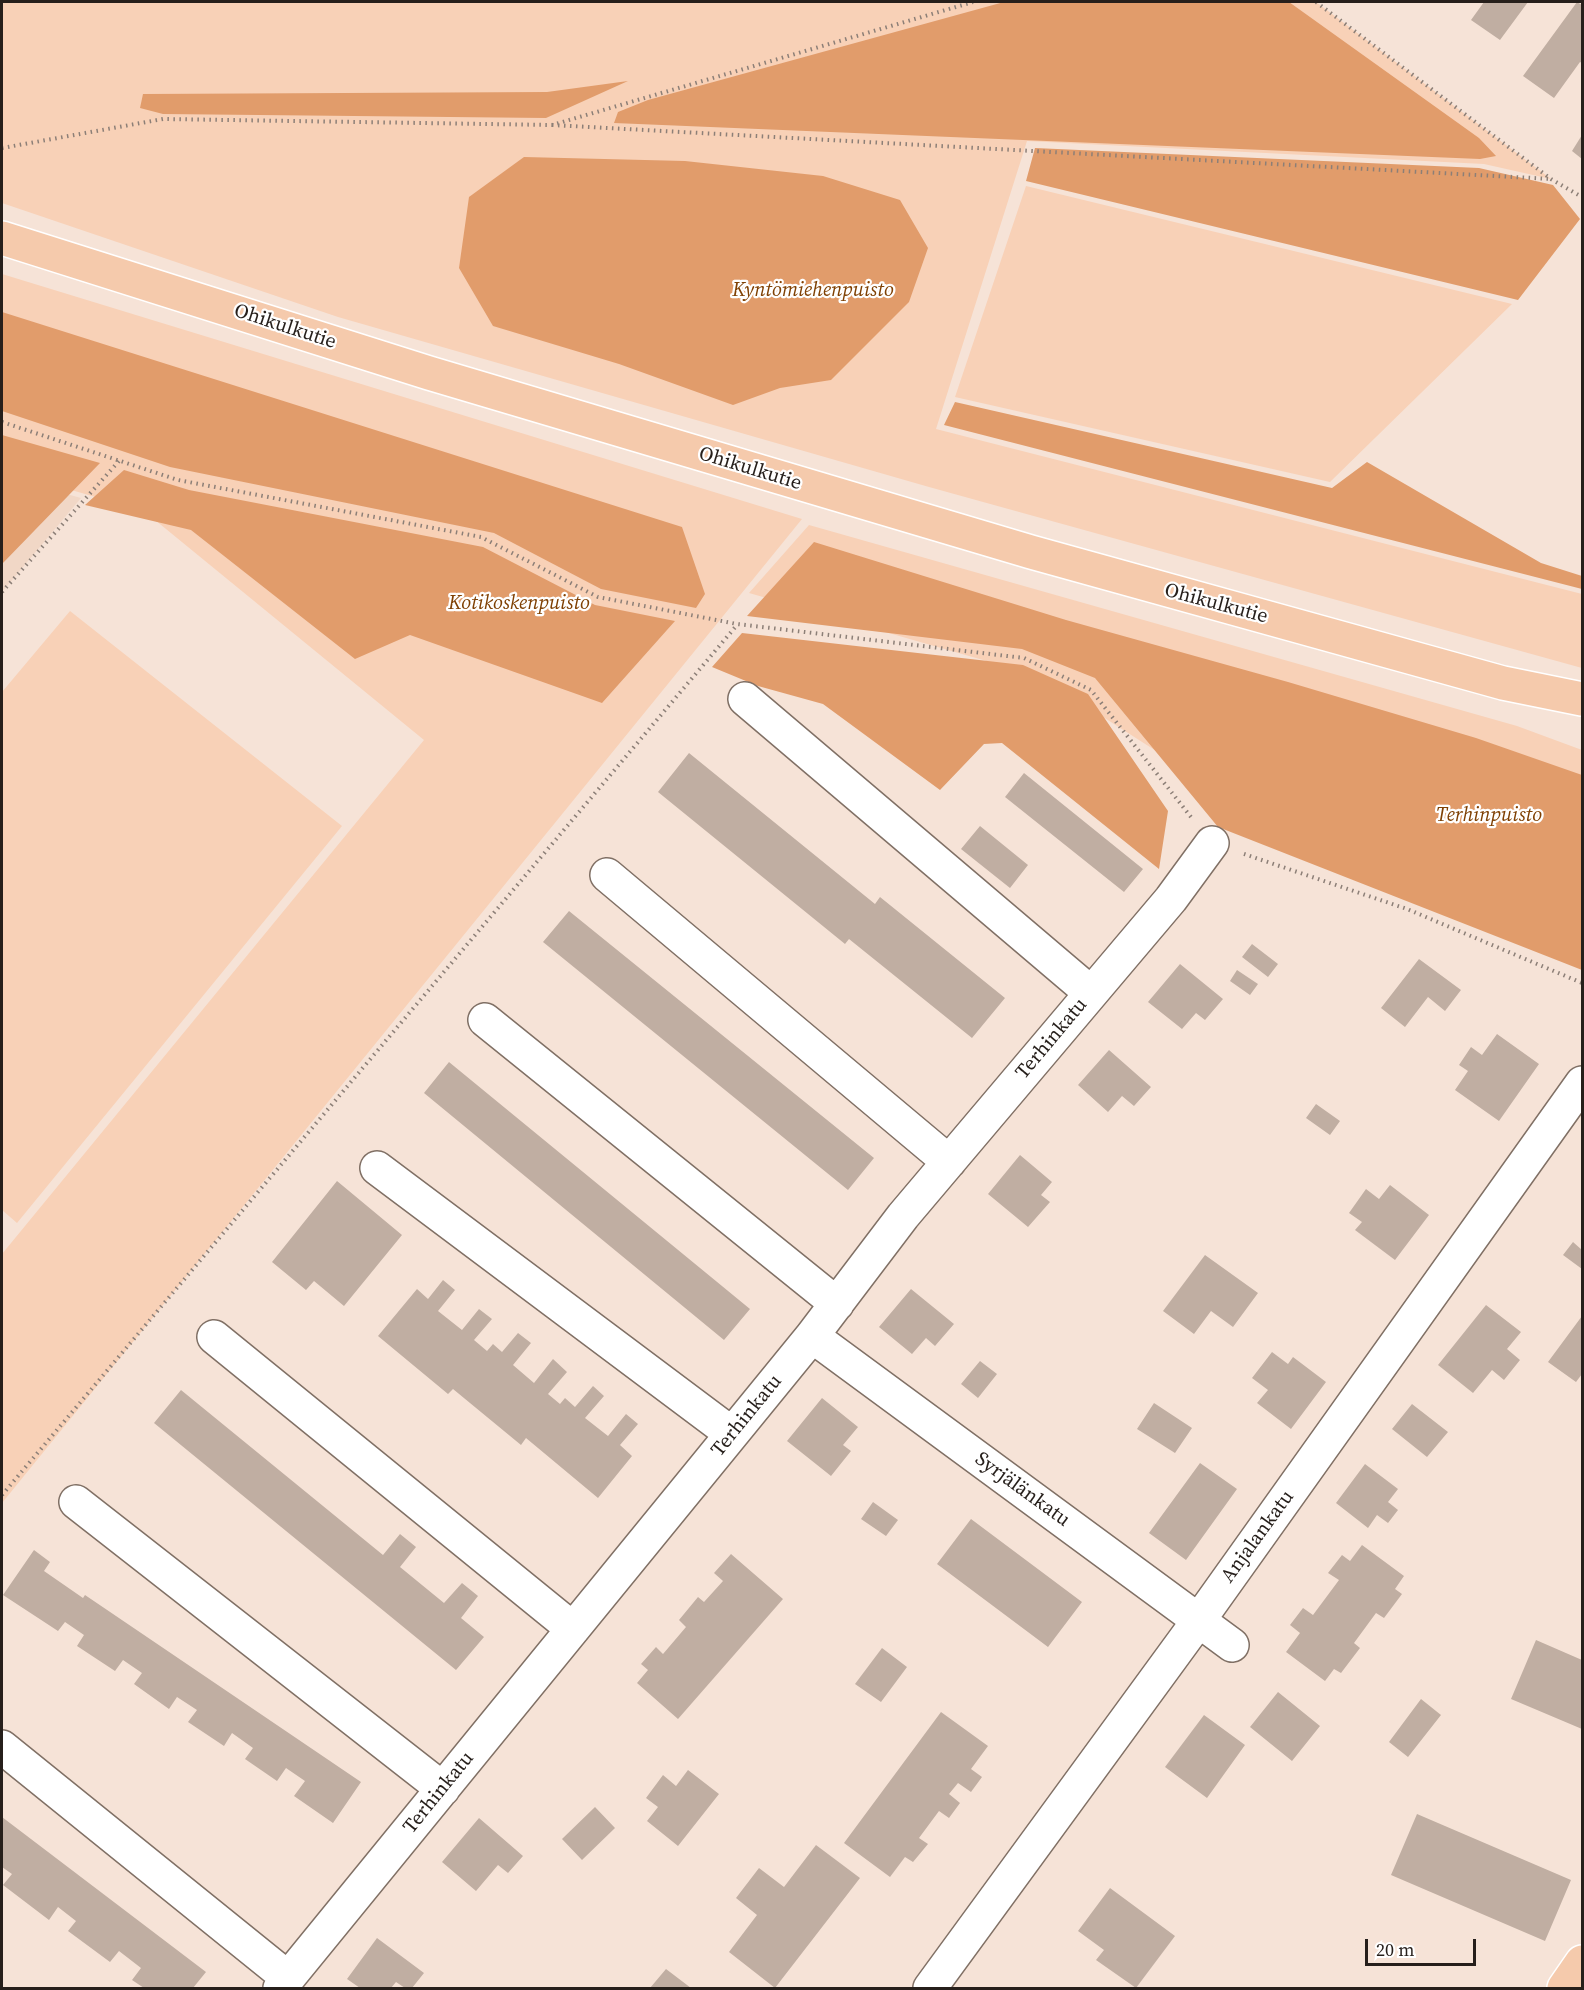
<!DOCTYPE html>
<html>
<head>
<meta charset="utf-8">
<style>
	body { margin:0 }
	#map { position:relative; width:1584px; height:1990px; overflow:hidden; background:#f6e3d7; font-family:"Source Serif 4",serif }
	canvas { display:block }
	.frame { position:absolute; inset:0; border:3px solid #261f1b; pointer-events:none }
	.scale { position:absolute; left:1365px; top:1939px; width:111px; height:27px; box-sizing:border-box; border:3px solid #261f1b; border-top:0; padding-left:8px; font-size:18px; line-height:21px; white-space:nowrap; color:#261f1b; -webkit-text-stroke:4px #fff; paint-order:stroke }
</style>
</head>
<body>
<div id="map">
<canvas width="1584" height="1990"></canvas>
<div class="frame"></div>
<div class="scale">20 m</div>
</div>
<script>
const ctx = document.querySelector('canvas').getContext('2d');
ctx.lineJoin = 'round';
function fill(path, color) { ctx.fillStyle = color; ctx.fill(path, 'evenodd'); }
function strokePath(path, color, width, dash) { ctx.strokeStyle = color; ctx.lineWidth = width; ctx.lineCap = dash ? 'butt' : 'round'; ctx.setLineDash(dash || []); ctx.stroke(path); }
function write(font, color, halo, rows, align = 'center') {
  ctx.font = font + ' "Source Serif 4",serif'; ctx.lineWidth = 4.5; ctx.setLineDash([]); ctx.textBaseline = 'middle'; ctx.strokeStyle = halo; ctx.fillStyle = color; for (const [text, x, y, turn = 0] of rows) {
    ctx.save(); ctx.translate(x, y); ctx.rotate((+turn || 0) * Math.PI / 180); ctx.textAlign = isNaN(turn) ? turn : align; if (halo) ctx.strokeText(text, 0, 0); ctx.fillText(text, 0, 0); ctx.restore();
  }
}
const built = new Path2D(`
	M2 476 81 498 2 592Z`);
const green = new Path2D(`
	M2 2H1316L1551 179 1484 164 1027 141 936 429 1582 594V668L929 487 338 317 2 203Z
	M1026 186 1512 304 1330 482 955 397Z
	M2 274 802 519 2 1503V1254L424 740 144 511 2 470Z
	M809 525 1517 726 1582 750V948L1214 788 1039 676 749 593Z
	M70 611 342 826 17 1223 2 1210V692Z`);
const forest = new Path2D(`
	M1004 2H1289L1479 138 1496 156 1480 159 614 123 618 112 648 100Z
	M628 81 546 118 163 114 140 108 143 94 547 92Z
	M1035 148 1479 168 1553 185 1580 219 1518 300 1026 181Z
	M524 157 685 161 823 176 900 200 928 248 909 302 831 380 780 388 733 405 619 364 493 326 459 268 469 197Z
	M2 312 682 527 705 594 696 608 601 589 494 533 170 467 2 411Z
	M955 402 1332 488 1367 462 1541 563 1582 576V589L944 425Z
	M2 435 100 463 2 564Z
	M124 470 189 490 483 547 595 605 675 621 602 703 410 635 355 659 191 530 85 505Z
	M814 542 1066 620 1288 682 1476 738 1582 775V970L1218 827 1095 678 1022 649 747 616Z
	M742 633 1023 665 1088 694 1168 811 1159 869 1002 743 984 744 940 790 823 704 758 686 712 667Z`);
const building = new Path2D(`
	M1484 2H1528L1500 40 1471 20Z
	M1577 2 1582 5V63L1580 62 1554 98 1523 76Z
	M1582 135V159L1572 151Z
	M689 753 875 904 880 897 1005 998 972 1038 849 939 845 944 658 792Z
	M1024 773 1143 869 1124 892 1005 797Z
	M980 826 1028 865 1010 888 961 849Z
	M569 911 874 1158 848 1190 543 942Z
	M1252 944 1278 964 1268 977 1242 957Z
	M1419 959 1461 990 1445 1011 1428 997 1405 1027 1381 1008Z
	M1180 964 1223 999 1205 1020 1196 1013 1182 1029 1148 1002Z
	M1237 970 1258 984 1250 995 1230 981Z
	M1497 1034 1539 1064 1499 1121 1455 1090 1468 1071 1459 1065 1471 1047 1482 1055Z
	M1109 1050 1151 1087 1134 1106 1122 1096 1108 1112 1078 1085Z
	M449 1062 750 1309 724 1340 424 1093Z
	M1316 1104 1340 1121 1330 1135 1306 1118Z
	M1020 1155 1052 1182 1041 1195 1050 1202 1028 1227 988 1194Z
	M337 1181 402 1235 344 1306 314 1281 306 1290 272 1262Z
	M1390 1185 1429 1215 1395 1260 1355 1230 1362 1222 1349 1213 1366 1189 1379 1199Z
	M1573 1242 1582 1250V1269L1563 1255Z
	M1205 1255 1258 1293 1233 1327 1211 1311 1194 1334 1163 1311Z
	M443 1280 455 1290 438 1311 462 1330 479 1309 492 1319 474 1340 487 1351 493 1344 502 1352 518 1333 531 1343 513 1365 534 1383 553 1359 567 1372 548 1394 560 1404 565 1398 575 1407 593 1386 604 1396 585 1418 608 1436 626 1414 638 1424 620 1445 632 1456 598 1498 526 1438 521 1445 453 1389 448 1394 378 1336 417 1289 428 1299Z
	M911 1289 954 1324 935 1346 926 1338 912 1354 879 1327Z
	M1486 1305 1521 1332 1507 1349 1520 1360 1504 1380 1492 1370 1473 1393 1438 1365Z
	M1582 1316V1374L1576 1382 1548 1362Z
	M1272 1352 1288 1364 1293 1357 1326 1382 1291 1429 1257 1403 1268 1390 1252 1378Z
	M980 1361 997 1374 978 1398 961 1384Z
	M181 1390 383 1555 400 1534 416 1547 400 1567 444 1603 462 1583 478 1596 461 1618 484 1637 456 1670 154 1423Z
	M822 1398 858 1427 843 1445 851 1451 831 1476 787 1441Z
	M1154 1403 1192 1428 1175 1453 1137 1429Z
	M1412 1404 1448 1432 1427 1457 1392 1429Z
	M1200 1463 1237 1489 1186 1560 1149 1533Z
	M1365 1464 1398 1489 1388 1502 1398 1510 1388 1523 1377 1515 1368 1528 1336 1503Z
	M873 1502 898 1520 886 1536 861 1519Z
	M971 1519 1082 1602 1048 1647 937 1564Z
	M1362 1545 1404 1576 1395 1589 1402 1594 1384 1618 1376 1613 1354 1643 1360 1648 1341 1673 1334 1669 1325 1681 1286 1652 1300 1633 1290 1625 1303 1608 1313 1615 1339 1580 1328 1573 1342 1555 1350 1561Z
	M34 1550 50 1562 44 1571 83 1598 85 1595 361 1782 333 1823 294 1796 305 1781 286 1768 277 1781 245 1759 253 1748 232 1733 224 1746 188 1722 197 1710 177 1697 169 1709 134 1684 142 1673 123 1660 115 1671 77 1646 84 1635 65 1622 58 1631 3 1595Z
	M731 1554 783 1599 678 1719 637 1683 648 1670 641 1664 656 1647 663 1654 686 1627 679 1620 698 1597 704 1602 723 1581 714 1573Z
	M1536 1640 1582 1660V1729L1511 1699Z
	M882 1648 907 1667 881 1702 855 1684Z
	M1278 1692 1320 1726 1292 1761 1250 1727Z
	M1421 1699 1441 1715 1408 1757 1389 1742Z
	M941 1712 988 1746 971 1769 982 1777 971 1792 958 1783 949 1794 960 1803 949 1818 939 1811 919 1838 928 1844 913 1862 905 1857 890 1877 844 1843Z
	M1204 1715 1245 1745 1207 1798 1165 1767Z
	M688 1770 719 1794 678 1846 647 1821 658 1807 646 1798 663 1775 676 1786Z
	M595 1807 615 1828 582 1860 562 1839Z
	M1417 1814 1571 1880 1545 1941 1391 1875Z
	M2 1817 206 1972 193 1988H144L132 1980 141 1968 119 1951 110 1962 68 1931 76 1921 58 1907 49 1920 3 1885 12 1874 2 1867Z
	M479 1818 523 1856 508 1873 498 1865 476 1891 442 1862Z
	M816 1845 860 1878 775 1988 729 1952 757 1915 736 1898 759 1868 784 1887Z
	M1110 1888 1175 1936 1136 1988 1096 1960 1104 1950 1078 1931Z
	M377 1938 424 1973 412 1988H405L396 1982 391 1988H360L347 1979Z
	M666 1969 691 1988H650Z`);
const path = new Path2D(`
	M1316 2 1551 179 1582 197
	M552 125 1551 179
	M2 148 163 119 552 125 973 2
	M2 422 178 480 481 537 598 597 737 624 1024 658 1091 690 1191 817
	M2 592 119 461
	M1244 854 1407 909 1582 983
	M2 1495 737 625`);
const minor = new Path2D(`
	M745 699 1091 993
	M607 875 949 1162
	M485 1020 837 1304
	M377 1168 732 1434
	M812 1336 1232 1645
	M214 1337 573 1629
	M76 1502 443 1789
	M2 1747 288 1978
	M280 1988 812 1336 903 1216 1171 899 1212 843
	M930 1988 1199 1620 1582 1083`);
const major = new Path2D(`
	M2 238 429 373 1031 552 1503 683 1582 699
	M1564 1988 1582 1962`);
const parkNames = [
	["Kyntömiehenpuisto",813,291],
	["Kotikoskenpuisto",519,604],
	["Terhinpuisto",1489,816]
];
const streetNames = [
	["Ohikulkutie",285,327,18],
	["Ohikulkutie",750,469,17],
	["Ohikulkutie",1216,604,15],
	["Terhinkatu",1052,1039,-50],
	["Terhinkatu",747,1416,-51],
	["Syrjälänkatu",1022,1490,36],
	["Anjalankatu",1258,1537,-54],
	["Terhinkatu",439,1793,-51]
];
fill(built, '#f1d7c6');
fill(green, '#f8d1b7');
fill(forest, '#e19c6b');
fill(building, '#c0aea2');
strokePath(minor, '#807065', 36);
strokePath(major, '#fff', 36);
strokePath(path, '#8c7f77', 4, [1.5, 4.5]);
strokePath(minor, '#fff', 33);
strokePath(major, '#f5caac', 33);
write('italic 20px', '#7f4003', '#fff', parkNames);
write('20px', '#261f1b', '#fff', streetNames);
</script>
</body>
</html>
